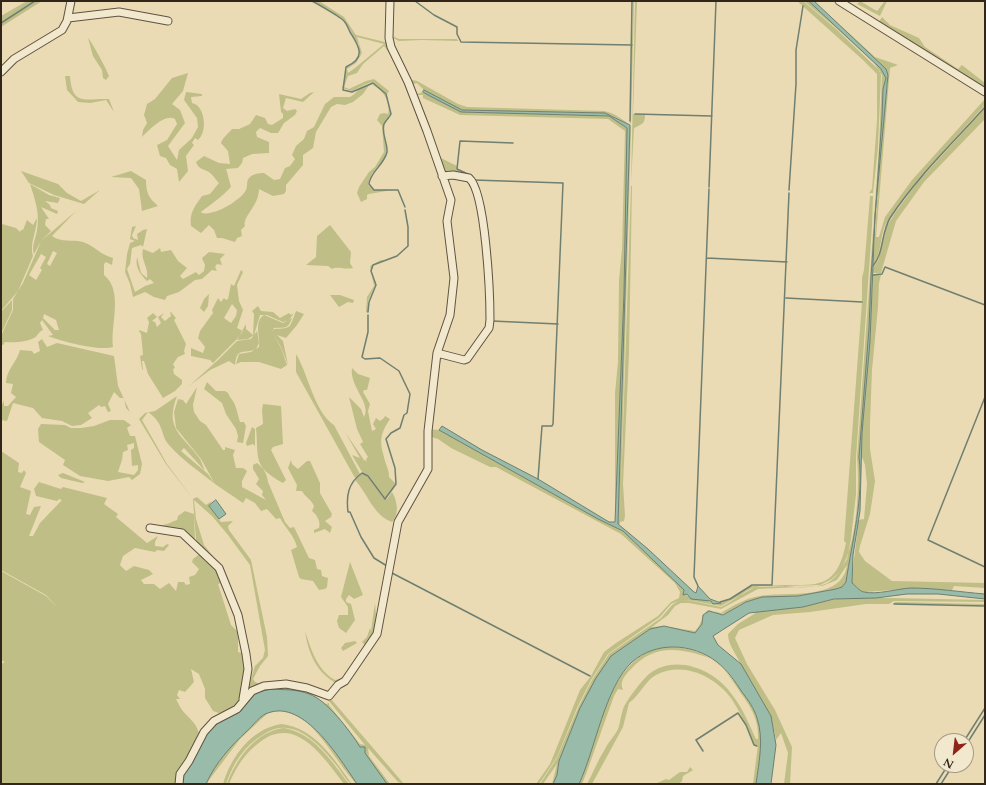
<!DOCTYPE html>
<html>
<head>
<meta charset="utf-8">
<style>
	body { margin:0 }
	#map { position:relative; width:986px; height:785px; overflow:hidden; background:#eadbb4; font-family:Cardo,serif }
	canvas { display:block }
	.frame { position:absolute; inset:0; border:2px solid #322519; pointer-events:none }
	.north { position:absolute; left:934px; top:733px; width:40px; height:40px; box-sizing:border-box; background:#f1e8ce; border:1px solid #a59a86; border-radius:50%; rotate:208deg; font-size:11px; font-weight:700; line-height:16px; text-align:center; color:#322519 }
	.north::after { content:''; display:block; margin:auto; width:14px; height:18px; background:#8f2418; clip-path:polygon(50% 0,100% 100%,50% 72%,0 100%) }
</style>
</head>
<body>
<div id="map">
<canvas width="986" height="785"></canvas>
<div class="frame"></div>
<div class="north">N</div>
</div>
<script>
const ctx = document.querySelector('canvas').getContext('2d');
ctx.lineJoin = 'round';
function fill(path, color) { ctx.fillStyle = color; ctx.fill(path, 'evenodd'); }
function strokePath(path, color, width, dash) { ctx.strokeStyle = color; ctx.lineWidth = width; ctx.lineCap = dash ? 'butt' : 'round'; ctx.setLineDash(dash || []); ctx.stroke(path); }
const green = new Path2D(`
	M27 1H34L1 22V16Z
	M37 1H42L1 27V23Z
	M314 1H319L344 17 356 35 385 42 388 40 394 59 384 46 363 64 357 73 348 76 344 87 349 89 366 81 374 79 389 91 387 94 373 82 366 84 352 91 342 88 347 67 352 65 358 58 360 54 359 45 344 20ZM357 37 384 44 355 68 348 73 347 69 356 63 362 53Z
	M390 1H392V36L399 39H457L458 41 422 40 399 41 393 38V46L408 77H406L391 47 390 38Z
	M633 1H634L631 124 630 123Z
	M635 1H637L633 114 645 115C645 124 642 124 634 128L631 184Z
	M797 1H803L835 28 880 71 881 75 878 147 873 193H869L872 189 877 120V74L863 60Z
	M804 1H809L819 9 881 69 886 78 883 89 882 117 871 277 869 328 859 457C864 498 852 541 846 582L842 587 836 589C823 591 809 595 796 596 779 598 762 596 746 602 736 605 724 620 713 611L703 615 702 624 695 633 679 629H650L611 656 580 708 559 761 557 775 553 784H552L557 764 543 784H540L557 758 578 708 592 680 609 654 661 618 672 605 678 601 687 600 721 607C733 602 743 591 755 587 777 582 801 591 822 585 858 576 860 487 857 458L879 147 882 75 874 63 835 27ZM847 565C842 602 786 591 760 596 745 598 733 606 721 613L708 610C701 615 703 623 695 631L663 626 652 627 668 615 675 606 681 603H689L721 609 758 589 822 586 837 580Z
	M814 1 875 57 898 65 890 68 876 237H879L885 217 912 180 985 99V105C952 142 917 178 888 220 879 233 883 252 873 265L880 154 888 80 886 69Z
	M860 1 877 11 885 1H887L880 16 857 4Z
	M882 17 890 25 919 38 925 47 958 69 962 65 985 83V90L878 23Z
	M88 38C92 42 107 70 109 76L106 80 103 78 102 70 93 56Z
	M188 73 183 91 172 104 180 110 185 123 168 146 177 160 179 150 192 138 198 127 197 118 184 100 186 92 202 94V96L191 97 192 103C205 105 208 132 198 140L195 138 192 143 194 145 186 156 188 171 179 182 177 169 170 165 166 158 160 156 157 145 167 140 177 124 175 119C165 113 149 130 142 137L143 130 147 123 144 115 147 104 155 99 172 78Z
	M65 76H70C72 107 86 98 109 99L114 112 106 100 90 103 78 102 67 90Z
	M407 79 417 81 458 104 467 107 604 111C614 113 625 120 631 127L620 520 631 186H632L629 354 623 484 625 516 624 521 620 522V524H618L630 125 611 115 591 113 462 110 424 90 417 83 410 85Z
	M370 84 363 94 353 102 345 105 337 104 331 107 316 132 313 148 303 155V165L286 185V191L284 194 273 196 259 189C259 206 242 217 245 226L241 230 242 236 237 238 235 242 222 238H217L214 230 209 225 201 233 191 226C189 213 195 206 202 196L210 194 219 183C216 180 211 172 207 171 202 169 198 168 196 162L204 156 219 163 230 164 228 151 221 143C222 138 229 133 232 129H239L250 124 256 115 265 118 268 124 272 125 283 118V114L281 112 279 94 301 99 310 93 314 92 303 102 286 98 283 108 287 111 295 109 297 111 295 115 284 123 278 133H271L260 128 256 132 257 137 269 142V153L252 154 243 158 242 163 238 168 226 169C228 175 229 180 231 187 222 197 211 204 201 212L202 213C214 216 240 201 246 190 248 186 246 181 249 178 252 174 259 173 264 173L274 180 280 179 285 168 290 166 295 159 292 155 296 146 304 139 307 131 314 127 325 104 334 97H350C355 95 357 90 362 87 380 77 390 98 390 114 388 118 385 120 384 124 380 134 388 143 386 152 384 165 369 172 368 185L374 190H392L369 194 367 195V199L361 202 357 193 359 187 369 172 375 167 384 152 382 126 377 120 380 114 384 113 388 114C392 102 381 87 370 84Z
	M423 92 464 112 609 116 627 128 624 293 615 522V393L618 362 619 280 622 249 625 131 608 119 460 115 423 98V95H414Z
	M985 108V119L924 182 896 221 881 273H873V268L878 261 887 226 895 213 917 183Z
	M439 157 457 166V169L472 176 443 175Z
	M21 171 58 184 67 193 81 201 100 190 84 204 54 195 29 183Z
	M131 171 146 180C146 193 149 198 158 206L142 211 139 189 131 178 111 177Z
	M30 184 49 195 60 198 58 203 45 201 50 205 51 208 58 211 57 214 41 207 49 219H46L45 225 51 231 41 241 34 254C31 247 36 238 37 230 40 214 35 199 30 184Z
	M870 196H873L872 226 856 458V494L851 539 847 559 839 572 832 579 820 585 755 587 721 606 688 600 678 601 671 604 660 617 608 654 591 680 577 708 557 757 539 784H536L550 764 580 690 591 676 604 652 616 643 658 616 671 602 679 598 680 592 675 583 621 534 496 467H490L451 448 438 439 428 436V429L439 430 598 519 623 531 684 590 683 593C693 601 708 598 714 604 733 601 739 589 753 586 759 584 766 585 772 585 814 584 836 593 846 543L844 541 862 302V278L864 270Z
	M76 211 52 236C62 243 72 239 83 242 93 245 101 255 113 258L112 265 106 262 104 264V275C124 291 110 325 113 347 98 351 64 342 48 336L53 335 42 320 40 323 43 330C38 332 38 336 34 338 26 342 14 343 5 342L3 345H1V336L13 310V299L23 283 39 246 41 241ZM53 251 57 253 50 266 47 264ZM41 254 46 257 40 268 42 270 36 280 29 275ZM44 314 56 320 59 330H55L43 318Z
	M37 218C37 230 29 245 33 256L18 291 1 311 2 224 16 228 20 232 21 230H23L27 220 33 225Z
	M330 225 351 252 350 263 353 268C345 270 338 266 332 269L328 266 306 265 316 257 317 236Z
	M136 226 132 235 133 238 138 240 137 234 143 230 147 229 143 247 141 245 132 248 130 264 127 269 135 292 145 286 154 283 150 279 147 281C140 274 135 268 137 257L141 273 147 278C149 267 140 260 143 249L153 253 160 248 161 252 171 250 178 261 187 268 180 276 183 279 196 272 199 275 204 271 205 265 202 258 209 252 225 254 220 259 222 265 217 264 215 267 217 271 212 270 202 279 195 280 179 292 167 296 165 300 154 297 145 292 133 297 130 284 125 272 127 254 130 243 135 241 130 239 132 227Z
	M381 260H384L373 265 371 271 375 285 368 301V313L366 312 367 297 374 286 370 266Z
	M241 270 243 272 237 285 239 301 243 310 237 328 243 331 236 340 213 363 210 360 191 356V348L203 353 205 347 198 338 200 331 213 313 212 310 218 298 221 302 224 298 226 300 228 299 231 284 234 286ZM232 304 237 310 236 316 231 323 224 318Z
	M873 275H881L879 283 878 307 872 370 870 424V449L875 481 870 514 860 546 859 552 865 561 892 581 985 583V588L954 586 952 590 908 589 865 592 859 590 852 583C853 561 857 541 858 520L864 519 867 484 865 465 862 457V433L870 341Z
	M209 294 208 306 204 312 200 308 204 299Z
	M330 295H340L354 300 353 303 348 302 339 307Z
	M12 300V310L1 334V312Z
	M258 306 261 311 273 312 280 318 289 313 291 315 294 313 289 320 283 322 267 315H260L254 335 248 339 237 340 246 324V329L253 335 254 314 252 311Z
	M170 311 176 318 174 320 186 344 184 351 185 354 178 357 173 364 175 368 173 369 174 374 182 380V384L175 391 163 398 148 374 144 361H142L143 370 142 369 140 356 143 355 141 334 139 331V330L147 333 149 322 147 318 153 313 157 317 152 321 155 322 157 327 161 323 158 317 164 313 161 317 165 321 171 316Z
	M296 311 304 314 297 325 286 338 277 335 283 341 288 365 281 347 272 332 274 329C292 328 289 329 296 311Z
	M264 315 283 323 292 318C288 330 284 327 274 328L272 332 281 348 287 365 281 369 259 362H241L236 364 239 354 251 352 259 347C261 338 253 322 264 315Z
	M257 331 259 343 256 349C243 355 237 346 235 365L229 361 210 370 189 386 218 360 237 341 251 339Z
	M42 339 47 347 57 343 114 356 118 386 130 412 126 408 124 398H120L114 392 108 404 111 411 108 412 105 406 101 407 99 405 88 413 92 418 81 425 72 426 62 421 42 418 33 408 13 403 7 421 1 420V406L4 401V406H8L16 397 11 393 13 384 6 383C6 370 17 362 20 350L32 351 34 354 40 351 38 342Z
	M296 354C308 373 314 412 334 425L360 474 355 478 296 372Z
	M352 368 358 374 370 378 367 390H364L363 392 370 404 368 411 372 431 376 429 373 424 376 418 380 421 384 418 385 416 390 419C378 437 380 443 386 464 388 469 389 472 389 477L396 484 386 498 384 497 369 476 362 472 352 455 360 458 345 432 364 460 367 461 366 459 368 457 360 444 363 442 357 429 349 397 361 409 364 417C372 404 349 386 352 368Z
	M207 382 216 391H225L228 393C230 398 233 400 235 405 237 410 238 416 240 422H244L246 426 243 443 237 442 238 436 236 429 226 414 222 403 204 389Z
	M197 387 193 405 194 412 200 421 206 425 223 450H225V447L235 450 233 455 236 468H243L247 471 242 481V487L266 500 262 495 263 491 256 484 259 479 253 469V465L257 463C264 468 267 474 268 482L285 522 290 528 294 527 309 558 315 560 317 569 321 570 322 576 328 578 327 587 325 589 319 590 313 581 301 579 299 577 291 550 297 547C294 535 286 529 280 518L276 519 267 509 261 511 255 503 246 498 243 503 215 484 201 459 176 428 174 412 178 399 183 400 186 404Z
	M177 396C164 430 183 435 200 459 202 463 203 467 205 471L184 448 181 451 208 474 215 484C200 472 182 460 169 445 160 435 165 424 148 412L142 420 167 464 193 499 197 497 206 505 212 501 209 506 221 522 233 521 228 526 229 530 251 560 267 637 268 656 260 666 253 679 255 682 264 685 252 691 244 697C247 688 249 678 249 669 249 645 232 582 217 563 211 555 201 550 194 543L196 540 193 499 166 464 139 419 145 413 155 411ZM194 500 212 516 228 535 250 565 265 650 263 658 255 666 250 682V663L237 601 221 566 204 545 196 519Z
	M263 404 281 406 283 444 273 447 271 450 286 480 283 483C252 466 259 459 256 428L263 424 262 410Z
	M110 420H124L131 425 127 428 130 436H135L142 464 140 474 132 480 129 477 108 481 80 476 63 465 65 460 39 442 38 429 41 424 65 425 71 428H81L94 426ZM134 443V448L131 450 132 466 138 465V470L134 475 118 472 122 460 123 452 128 450 127 445Z
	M252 427 255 429V446L253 444 247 446 246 443Z
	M1 451 19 463 18 472 22 473 24 470 26 473 20 487 31 491 26 514 30 515 34 507 41 506 29 536H33L40 523 62 500 59 499 57 501 36 496 34 489 39 482 61 489 63 487 107 498 104 504 118 514 116 517 147 543 158 536 155 542V546L163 547 167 544 169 545 164 551 157 550 155 552 135 548 123 556 120 565 126 571 134 566 149 570 153 574 141 580 144 584H154L160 589 169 583 176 591 178 582H184L186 585 190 584 189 577 195 575 199 569 192 562 193 559 201 553 215 563 224 582 218 584 231 625 238 632V652L245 654 243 699 237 709 219 713 213 711 205 698V689L199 674 191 669 194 682 185 692 179 690 177 695 180 699H176C178 703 180 707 182 710 190 720 199 724 199 737L178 784H109L114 772 109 784H1V664L5 662 1 660V571L46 596 58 608 46 595 1 570Z
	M291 460 292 464 298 469 307 461H310L320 483V493L332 514 331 517 325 521 332 527 330 533 325 529 314 533V530L319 528C321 521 316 514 312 511L314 506C311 499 305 497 302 491H296L297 485 288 468Z
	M63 473 85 482 82 483 61 478 58 475Z
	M362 473 368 477 383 498 387 499 392 492C397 500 400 514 392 522 373 515 368 494 355 480Z
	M185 511 194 514 195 540 193 542 183 533 152 527V524C164 527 166 524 177 520L178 516Z
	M350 562 363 595 354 599 349 595 346 599V602L351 604 355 620 346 633 339 628 337 621 339 615H348V607L341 597Z
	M844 597 985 600V602L894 601 889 604H866L810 612 773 615 739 630 735 638 747 664 775 710 792 747 790 784H784L788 753 781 733 776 740C772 708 751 685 737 657 733 650 728 642 728 634L738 624 759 611 803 607Z
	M895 602 985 604V605L893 604Z
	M375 603 377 627 359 658 338 684C317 674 308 653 305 631 311 649 317 670 335 680L343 678 365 645 362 642 367 637 370 628 371 631Z
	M355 641 357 643 343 651 341 648 345 643Z
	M664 647C702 646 721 663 742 691 751 703 757 714 760 729 763 747 758 767 756 784H753L758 745H754C748 729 741 713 731 698 714 676 683 661 656 675 645 681 640 695 629 703L623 727 592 784H587C593 773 598 760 605 749 608 742 615 736 618 729 621 721 621 710 626 703 630 696 643 679 649 674 676 653 716 670 733 696 743 709 749 724 756 739H758C759 720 751 707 740 692 733 681 725 669 714 661 707 656 697 654 689 652 665 647 648 651 631 669 625 675 619 682 623 690L618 689 614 696 586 774 582 784H579C599 740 606 657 664 647Z
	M287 687C302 690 314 695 326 704L329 703V705L360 744 365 745 328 700 329 698 331 699 404 784 398 782 368 748 369 756 390 784 386 783 342 722 326 705 311 694 258 692 250 696 239 710 217 724 203 738 211 725 249 695 262 689Z
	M276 710C312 712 339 758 357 784 338 767 309 705 277 711 274 711 272 713 268 713L240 739 206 784 213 770 226 752 261 717 268 712Z
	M281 724C314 727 334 759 352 784 346 781 341 771 337 766 319 744 293 715 264 734 245 745 233 763 226 784H223C231 757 251 729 281 724Z
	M284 728C314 733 332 762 349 784H344C324 758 296 714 260 742 245 753 236 767 229 784H227C236 759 256 731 284 728Z
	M690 767 693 770 683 776 682 781 679 784H655L666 779 669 780 680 772H687Z`);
const water = new Path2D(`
	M809 1H814L886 69 888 75 875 215 870 341 862 433 860 511 853 555 852 583C856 586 859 591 864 592 876 595 897 589 910 588 936 588 960 592 985 594V599L938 594H907L876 598 834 599 803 607 749 613 713 636 718 645 741 664 771 716 776 745 771 784H756C759 762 764 739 757 718 754 708 748 700 742 692 735 681 727 670 717 662 692 643 656 641 632 662 605 687 595 750 579 784H553L557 775 559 761 580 708 596 678 611 656 650 629 664 626 695 633 702 624 703 615 709 611 723 615 746 602 762 597 798 596 836 589 842 587 846 582C852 541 864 498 859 457L869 328 871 277 882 117 883 89 886 78 881 69Z
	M424 90 462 110 605 113 630 125 618 524 648 549 694 592 696 593 698 586 710 599 721 603 713 604 711 601 691 599 687 594 683 595 684 590 623 531 598 519 439 430 442 426 482 450 538 479 609 522H615L624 293 627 128 609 116 461 112 428 95 423 92Z
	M216 500 226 514 219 519 209 506Z
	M272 689C284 690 297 689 309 694 327 700 350 731 360 747H365V753L387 784H357C340 759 304 699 268 713 260 715 253 726 247 731 230 747 216 762 206 784H181V779L203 738 217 724 250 696 258 692Z`);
const stream = new Path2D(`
	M225 1H244
	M312 1C316 3 342 18 344 21 347 24 348 28 350 32 360 47 366 58 346 67L343 90 352 92 373 83 386 94 391 114C389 118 386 120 384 124 381 134 388 143 387 152 384 165 370 172 369 184L374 190H398L405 207
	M415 1 434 15 457 27V34L461 42 632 45
	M1 23 35 1
	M635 114 712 116
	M630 121 632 1
	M472 176 457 169 460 141 513 143
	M474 180 563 183 553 424 552 426H542L538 479
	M709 187 716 1
	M789 190 796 84V50L803 6
	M707 258 787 262
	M873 266C884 253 881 233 890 218 917 177 953 143 985 107
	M873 275 882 274 885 267 985 305
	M786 298 862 302
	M368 312 369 302 376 285 371 271 373 265 397 256 408 246V227L405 210
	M368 315V332L362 357 365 359 380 358 399 371 410 394 407 413 404 415 400 428 391 433 386 439 395 468 396 484 385 499 368 476 362 473C348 483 346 496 348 512H350L361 537 374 558 387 566
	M492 321 558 324
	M985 397 928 540 985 567
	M392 573 590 676
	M698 586 694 577 709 189
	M720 602 730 599 752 585H772L789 193
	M894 604 985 606
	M964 741 985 708
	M966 745 985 715
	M703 751 696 740 738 713 746 725 754 745 757 746
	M936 784 948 765
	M941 784 953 765`);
const minor = new Path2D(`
	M839 1 985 92
	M68 18 119 12 168 21
	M1 72 14 59 62 30 67 21 71 1
	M437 353 464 360 467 359 489 328 490 320C490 296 486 192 469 178L453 175 442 176
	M150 528 182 533 219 568 238 615 246 654 248 669 243 699
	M179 784 180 774 189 761 204 732 214 721 237 709 252 691 264 686 286 684 307 688 329 696 338 685 345 681 377 634 398 522 428 469V431L437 353 450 315 454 278 447 221 451 200 427 131 408 82 391 47 389 38 390 1`);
fill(green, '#bfbe87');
fill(water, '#98bbaa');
strokePath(water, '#6f7f70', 1);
strokePath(stream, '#6f7f70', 1.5);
strokePath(minor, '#605240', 9);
strokePath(minor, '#f1e8ce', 7);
</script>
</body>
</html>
